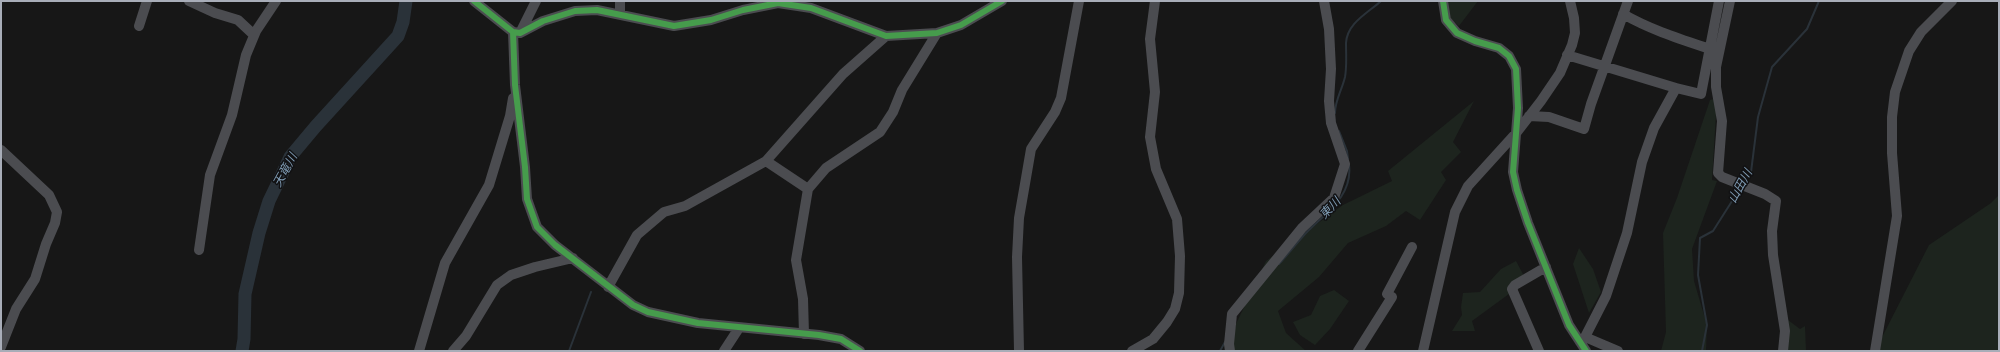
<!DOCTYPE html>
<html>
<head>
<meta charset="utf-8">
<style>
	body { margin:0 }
	#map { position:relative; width:2000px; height:352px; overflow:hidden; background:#171717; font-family:Ubuntu,sans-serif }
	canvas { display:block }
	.frame { position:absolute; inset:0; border:2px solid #a8adb8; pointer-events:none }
</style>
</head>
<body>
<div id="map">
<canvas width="2000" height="352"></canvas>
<div class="frame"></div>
</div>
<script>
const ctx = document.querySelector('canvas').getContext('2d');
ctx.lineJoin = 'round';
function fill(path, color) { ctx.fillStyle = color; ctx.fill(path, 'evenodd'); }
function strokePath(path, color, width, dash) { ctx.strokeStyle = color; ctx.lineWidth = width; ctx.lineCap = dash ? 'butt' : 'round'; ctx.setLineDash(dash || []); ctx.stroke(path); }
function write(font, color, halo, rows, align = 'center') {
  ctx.font = font + ' Ubuntu,"Noto Sans JP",sans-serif'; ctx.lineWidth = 3; ctx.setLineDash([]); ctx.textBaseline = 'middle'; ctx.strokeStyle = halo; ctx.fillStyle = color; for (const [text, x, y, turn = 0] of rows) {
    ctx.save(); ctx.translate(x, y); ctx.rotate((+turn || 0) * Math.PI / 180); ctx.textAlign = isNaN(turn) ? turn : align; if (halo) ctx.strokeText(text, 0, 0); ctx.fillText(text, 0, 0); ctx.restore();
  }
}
const green = new Path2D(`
	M1448 1H1478L1459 26 1449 18Z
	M1717 98 1712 180 1717 181 1692 249 1694 281 1707 325 1706 351H1661L1666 332 1663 233 1677 198 1710 100Z
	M1474 101 1453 142 1461 152 1441 172 1446 180 1420 220 1406 211 1386 226 1348 243 1319 277 1278 311 1286 333 1306 351H1229L1236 324 1266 261 1343 205 1392 181 1388 171Z
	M1999 195V351H1878L1877 347 1929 245 1991 203Z
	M1579 248 1593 269 1601 292 1589 313 1573 264Z
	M1516 261 1524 276 1509 294 1472 321 1475 331H1452L1462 315 1461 307 1463 293 1480 292 1501 269Z
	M1334 290 1349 301 1330 329 1315 345 1300 335 1293 322 1311 315 1320 296Z
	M1788 320 1800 329 1805 326 1806 351H1786Z`);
const stream = new Path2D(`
	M1335 113C1335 100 1342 90 1345 77 1347 66 1346 55 1346 43 1347 23 1368 13 1381 1
	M1339 131 1347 151 1348 159
	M1744 182 1751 172 1758 117 1772 67 1807 29 1819 1
	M1279 264C1288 254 1296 244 1305 234 1324 214 1353 197 1349 165
	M569 351 591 292
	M1220 351 1225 342
	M1702 351 1707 325 1698 275 1700 238 1713 231 1741 187`);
const river = new Path2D(`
	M242 351 244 339 245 294 259 233 269 201 283 172 290 157 316 126 398 36 403 22 406 1`);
const minor = new Path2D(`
	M189 1 215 13 238 20 254 35
	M474 1 513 32 520 33 543 21 575 11 597 10 674 26 711 20 743 10 778 3 811 8 886 36 937 33 961 25 1002 1
	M1443 1 1446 20 1457 33 1475 41 1499 48 1509 56 1516 69 1518 108 1513 172 1517 190 1528 223 1569 325 1586 351
	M1730 1 1716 67V87L1722 121 1718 173 1722 177 1765 194 1776 201 1772 231 1773 255 1785 331 1783 351
	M620 14V1
	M1623 14C1651 30 1680 39 1710 49
	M139 26 147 1
	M513 32 515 85 525 167 527 199 537 227 555 245 633 305 648 312 698 323 819 335 841 339 860 351
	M520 33 536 1
	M1567 55 1676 88
	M1529 116 1549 117 1584 129 1591 104 1628 1
	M1 150 49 195 57 212 55 223 46 244 35 279 16 309 1 347
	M766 161 808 189
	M199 250 210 175 232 115 246 55 256 31 276 1
	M608 287 637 235 664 212 685 206 766 161 843 74 886 36
	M804 334 803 299 796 260 808 189 826 168 880 132 893 112 902 90 937 33
	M1585 337 1618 351
	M1580 342 1585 337 1606 296 1627 233 1642 162 1654 128 1676 88 1701 94 1719 1
	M419 351 445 263 489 185 510 116 513 98
	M453 351 466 336 497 285 511 275 535 267 573 258
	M724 351 739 328
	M1019 351 1017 257 1019 218 1026 178 1031 149 1055 112 1061 98 1079 1
	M1132 351 1153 339 1167 322 1175 309 1179 293 1180 256 1177 219 1156 169 1150 137 1155 92 1150 39 1155 1
	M1230 351 1229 344 1232 314 1302 228 1334 198 1345 164 1331 123 1329 101 1331 69 1329 29 1324 1
	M1358 351 1392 297 1387 294 1412 247
	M1423 351 1455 212 1468 186 1517 132 1541 101 1560 73 1572 45 1575 33 1574 18 1570 1
	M1539 351 1512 289 1515 285 1546 267
	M1875 351 1897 216 1892 153V117L1895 92 1909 51 1921 32 1952 1`);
const cycleway = new Path2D(`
	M474 1 513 32 520 33 543 21 575 11 597 10 674 26 711 20 743 10 778 3 811 8 886 36 937 33 961 25 1002 1
	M1443 1 1446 20 1457 33 1475 41 1499 48 1509 56 1516 69 1518 108 1513 172 1517 190 1528 223 1569 325 1586 351
	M513 32 515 85 525 167 527 199 537 227 555 245 633 305 648 312 698 323 819 335 841 339 860 351`);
const waterNames = [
	["天竜川",285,170,-61],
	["山田川",1740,186,-61],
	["東川",1330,208,-47]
];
fill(green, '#1d241e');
strokePath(stream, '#2a3239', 2);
strokePath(river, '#2a3239', 13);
strokePath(minor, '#4b4c50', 10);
strokePath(cycleway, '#469c4c', 6);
write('italic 12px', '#7f9bb3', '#111113', waterNames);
</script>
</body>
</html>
